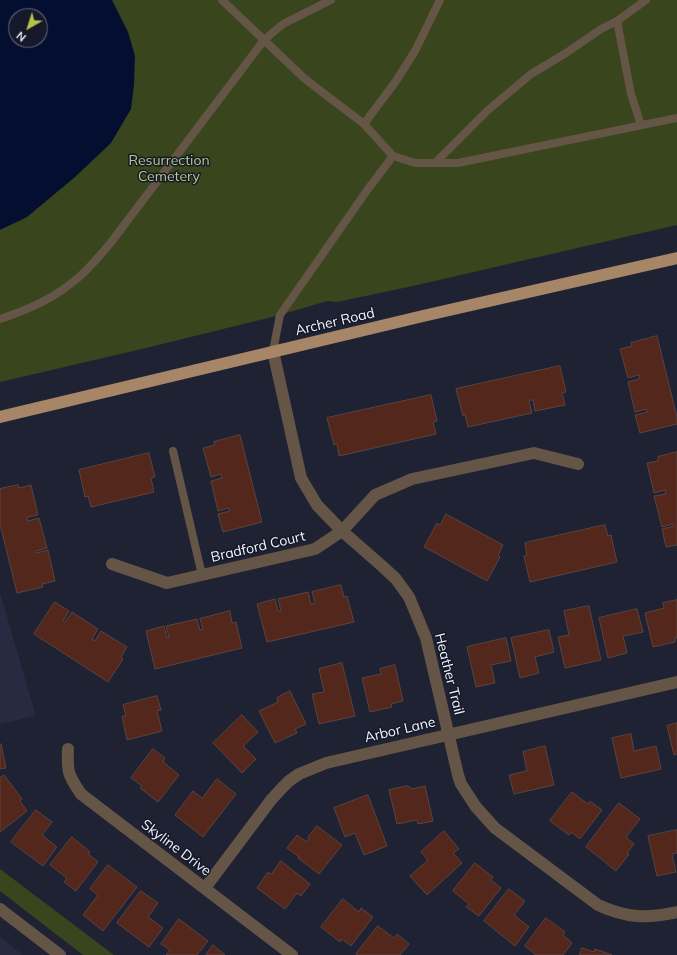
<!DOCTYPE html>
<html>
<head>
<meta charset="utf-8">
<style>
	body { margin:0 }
	#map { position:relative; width:677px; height:955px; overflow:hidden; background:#1e2233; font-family:Mulish,sans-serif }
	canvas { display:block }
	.north { position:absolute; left:8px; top:8px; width:40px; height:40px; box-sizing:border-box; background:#151929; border:1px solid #6d717e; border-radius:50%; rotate:219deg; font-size:11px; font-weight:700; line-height:16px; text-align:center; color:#f1f4fd }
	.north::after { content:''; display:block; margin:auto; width:14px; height:18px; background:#b4c24b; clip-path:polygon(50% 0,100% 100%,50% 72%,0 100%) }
</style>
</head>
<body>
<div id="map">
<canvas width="677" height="955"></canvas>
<div class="north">N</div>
</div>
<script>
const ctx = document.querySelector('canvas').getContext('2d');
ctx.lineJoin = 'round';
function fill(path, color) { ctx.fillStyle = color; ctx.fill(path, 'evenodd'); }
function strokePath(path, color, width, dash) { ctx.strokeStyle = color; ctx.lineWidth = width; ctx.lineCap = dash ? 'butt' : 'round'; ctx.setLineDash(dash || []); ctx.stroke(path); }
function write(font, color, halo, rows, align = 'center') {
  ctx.font = font + ' Mulish,sans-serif'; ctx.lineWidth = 3; ctx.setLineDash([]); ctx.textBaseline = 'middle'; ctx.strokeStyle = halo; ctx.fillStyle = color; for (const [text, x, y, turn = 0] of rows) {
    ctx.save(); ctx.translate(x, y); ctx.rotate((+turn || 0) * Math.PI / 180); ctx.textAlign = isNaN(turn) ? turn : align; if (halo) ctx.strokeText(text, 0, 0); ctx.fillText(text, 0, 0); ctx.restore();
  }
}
const built = new Path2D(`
	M0 593 36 716 0 724Z
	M0 937 23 955H0Z`);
const green = new Path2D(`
	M0 0H677V225L413 286 337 302 327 301 280 315 146 348 0 382ZM16 16H40V40H16Z
	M0 869 114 955H83L0 891Z`);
const water = new Path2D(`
	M0 0H112L128 32 135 56 134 85 131 109 111 143 75 177 27 217 0 230ZM16 16H40V40H16Z`);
const building = new Path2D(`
	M657 336 677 417V424L640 433 635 415 647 412 646 409 635 412 628 382 639 379V375L628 378 620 349 632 346 631 343Z
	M560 366 566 392 562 393 565 405 535 411 533 400H529L532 413 468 427 465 415 463 416 456 389Z
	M431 395 437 421 433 422 436 434 339 456 337 444 334 445 327 418Z
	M240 435 262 522 223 532 218 514 230 511 229 508 218 511 211 481 222 478 221 474 211 477 203 448 215 445 214 442Z
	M677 452V545L666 547 662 529 674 526 673 524 662 527 654 496 666 494 665 490 654 493 647 463 658 461V457Z
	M149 453 155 477 151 478 154 492 91 507 88 496 85 497 79 470Z
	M18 485 19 488 31 485 38 515 27 517 28 521 39 518 47 548 36 551V553L48 550 55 581 42 584 43 587 17 593 0 524V489Z
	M446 514 503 545 498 555 500 557 487 581 424 547 437 523 440 525Z
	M605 525 608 536 611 535 617 562 530 582 524 556 527 555 525 543Z
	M341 585 344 597 347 596 354 622 267 642 257 604 275 599 278 611H281L278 599 308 592 311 604 315 603 312 592Z
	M677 600V638H675V642L653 647 645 613 664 608 663 603Z
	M55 602 69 611 63 621 65 622 72 612 98 629 92 639 95 641 101 631 127 647 121 657 123 659 108 682 34 634Z
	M589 606 601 660 565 668 558 637 569 635 564 611Z
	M637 609 643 632 623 636 627 653 608 658 599 618Z
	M230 611 232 623 236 622 242 648 155 669 146 631 164 626 167 638 169 637 166 626 197 619 200 630 203 629 200 619Z
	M549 630 554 652 535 657 539 673 520 678 511 638Z
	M506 638 511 661 491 665 495 683 476 687 467 647Z
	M342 663 355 716 319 724 312 694 324 692 319 669Z
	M395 665 403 701 391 704 392 707 370 712 362 678 381 674 380 669Z
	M290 691 306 724 295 729 297 733 275 743 259 711 278 702 277 698Z
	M157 696 161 710 157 711 162 731 127 740 122 716H126L123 705Z
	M242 715 258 732 243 746 256 759 242 773 213 743Z
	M677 723V754L674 755 667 726Z
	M631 734 634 751 656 746 661 769 621 778 612 738Z
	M1 744 6 768 0 769V745Z
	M545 746 554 785 514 794 509 775 527 771 523 752Z
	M153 749 165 758 163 762 179 775 158 802 140 788 142 786 131 778Z
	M4 775 22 799 20 801 27 811 0 832V778Z
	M217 779 236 794 203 837 175 815 193 791 202 798Z
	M408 786 409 787H410L411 789 425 786 433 821 418 824 417 820 397 824 389 790Z
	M572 792 588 804 590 801 602 810 580 839 571 832 569 835 550 821Z
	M368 795 387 846 364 855 355 833 345 837 334 808Z
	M619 803 640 819 626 837 634 844 627 853 629 854 616 871 586 847Z
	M36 810 52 822 42 835 57 847 43 866 11 842Z
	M317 826 342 845 319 874 298 858 299 857 287 848 297 835 307 842 309 839 308 838Z
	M677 830V853L672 854 676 872 657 876 648 836Z
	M444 831 459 849 453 853 462 863 427 895 410 876 428 860 421 852Z
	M72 837 90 852 88 854 98 862 76 891 64 882 67 878 50 865Z
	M281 861 310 884 301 896 297 893 285 909 257 888 268 872 271 874Z
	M475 863 493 877 491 880 501 888 479 916 466 907 469 904 453 891Z
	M108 865 137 887 103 931 83 915 98 895 90 889Z
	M509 889 525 901 514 915 529 927 515 946 484 921Z
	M141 891 158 903 148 917 163 928 149 947 117 923Z
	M343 899 359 912 361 908 373 917 351 946 342 939 340 942 321 927Z
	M546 918 565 932 563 935 572 943 563 955H536L525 946Z
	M179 919 208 941 197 955H166L170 950 161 944Z
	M378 926 394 938 397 934 409 944 400 955H358L356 954Z
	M213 945 225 955H206Z
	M582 948 594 952 595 949 612 955H580Z`);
const service = new Path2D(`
	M222 0 305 79 364 124 393 156
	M617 21 631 94 641 125
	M364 124 396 81 415 51 440 0
	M435 163 487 111 531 74 566 53 601 29 617 21 646 0
	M0 319C30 309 55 298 79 277 90 268 99 256 109 245L264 40 283 24 331 0
	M273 351 280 315 368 189 393 156 415 163H458L677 118
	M173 451 202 575`);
const minor = new Path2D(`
	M273 351 301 478 317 505 342 531 382 566 396 579 409 597 426 638 458 775 461 784 476 807 495 828 598 905C627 918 646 919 677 912
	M112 564 167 583 315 549 342 531 375 495 412 479 534 453 578 464
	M68 749C67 772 68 775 81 794L292 955
	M205 888 271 800 282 788 289 781 299 774 326 763 677 682
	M0 909 60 955`);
const primary = new Path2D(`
	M0 417 423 316 677 258`);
const parkNames = [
	["Resurrection",169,161],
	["Cemetery",169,177]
];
const streetNames = [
	["Archer Road",335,322,-13],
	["Bradford Court",258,547,-13],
	["Heather Trail",449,674,76],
	["Arbor Lane",400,730,-13],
	["Skyline Drive",176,848,37]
];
fill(built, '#262b42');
fill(green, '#39451d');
fill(water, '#030e30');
fill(building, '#54271d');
strokePath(building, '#5a443f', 1);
strokePath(service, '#655546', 8);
strokePath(minor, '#655546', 12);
strokePath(primary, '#a78567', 12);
write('14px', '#b4cd84', '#151929', parkNames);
write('14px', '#f1f4fd', '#151929', streetNames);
</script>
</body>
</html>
